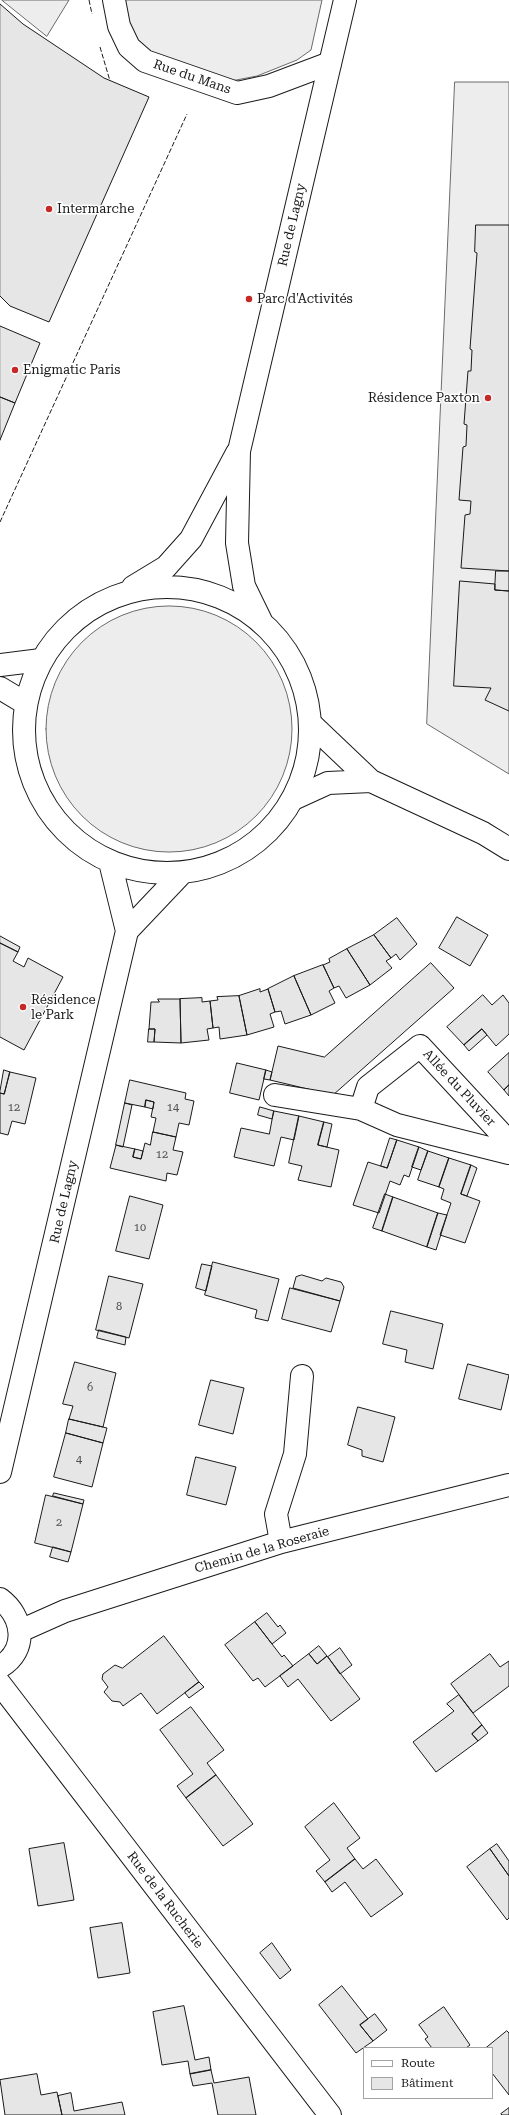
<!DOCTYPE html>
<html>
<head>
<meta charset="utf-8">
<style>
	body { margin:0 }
	#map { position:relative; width:509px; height:2115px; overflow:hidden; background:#fff; font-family:"Roboto Serif",serif }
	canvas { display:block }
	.legend { position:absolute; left:363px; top:2047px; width:130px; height:52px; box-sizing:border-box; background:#fff; border:1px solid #a3a3a3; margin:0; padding:5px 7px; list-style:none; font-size:12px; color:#1a1a1a }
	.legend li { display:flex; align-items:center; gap:8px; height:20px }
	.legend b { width:20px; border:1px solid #a3a3a3 }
</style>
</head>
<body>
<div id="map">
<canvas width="509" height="2115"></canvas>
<ul class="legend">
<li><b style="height:5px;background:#fff"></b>Route</li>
<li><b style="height:11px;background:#e6e6e6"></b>Bâtiment</li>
</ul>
</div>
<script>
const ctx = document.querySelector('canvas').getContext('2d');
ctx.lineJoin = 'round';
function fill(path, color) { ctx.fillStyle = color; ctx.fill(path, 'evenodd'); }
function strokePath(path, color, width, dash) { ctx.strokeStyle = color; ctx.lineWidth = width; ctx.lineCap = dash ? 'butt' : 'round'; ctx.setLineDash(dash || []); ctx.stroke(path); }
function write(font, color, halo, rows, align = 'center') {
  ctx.font = font + ' "Roboto Serif",serif'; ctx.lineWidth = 3; ctx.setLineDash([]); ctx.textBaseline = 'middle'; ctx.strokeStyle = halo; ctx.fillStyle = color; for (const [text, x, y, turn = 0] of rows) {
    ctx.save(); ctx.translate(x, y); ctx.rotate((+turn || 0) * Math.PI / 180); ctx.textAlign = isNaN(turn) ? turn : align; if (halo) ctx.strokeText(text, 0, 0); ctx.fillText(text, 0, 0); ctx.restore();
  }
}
const built = new Path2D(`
	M2 0H69L47 36Z
	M122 0H322L311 50 297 60 257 76 231 81 147 52 136 45Z
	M455 82H509V774L427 724Z
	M46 729a123 123 0 1 1 246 0a123 123 0 1 1-246 0Z`);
const building = new Path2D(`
	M0 4 23 24 104 78 149 97 49 322 10 306 0 296Z
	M476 225H509V571L461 568 465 515 470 514 471 501 459 500 463 447 466 446 467 425 464 424 468 371H471L472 350 470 349 477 253 475 252Z
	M0 326 40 343 15 403 0 397Z
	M0 397 15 403 0 440Z
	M496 571H509V591L495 590Z
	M460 581 495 584V590L509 591V711L485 700 491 688 454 686Z
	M457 917 488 935 470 966 439 948Z
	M397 918 417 944 400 960 396 954 391 958 374 935Z
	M374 935 391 958 386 961 392 968 370 985 347 949Z
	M0 936 20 947 18 952 0 943Z
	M0 943 18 952 13 961 24 967 28 958 63 977 24 1050 0 1037Z
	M347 949 370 985 346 998 339 986 334 988 323 965 330 962 329 959Z
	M431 963 454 988 333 1095 270 1080 278 1046 324 1057Z
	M323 965 334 988 329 991 335 1003 311 1015 294 976Z
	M294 976 311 1015 285 1024 281 1011 275 1012 268 989Z
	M260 989V992L268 989 275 1012 270 1014 274 1027 247 1035 239 996Z
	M483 995 492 1005 503 995 509 1003V1034L496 1046 482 1029 464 1045 447 1027Z
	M239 996 247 1035 220 1039 219 1027 213 1028 210 1001 218 1000 217 997Z
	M202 998V1002L210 1001 213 1028 207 1029 209 1040 181 1043 180 999Z
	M158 999H180L181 1043 154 1042 155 1029H149L151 1002H159Z
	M149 1029H155L154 1042H148Z
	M482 1029 487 1035 469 1051 464 1045Z
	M509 1053V1085L504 1090 488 1072Z
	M237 1063 266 1070 259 1100 230 1093Z
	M4 1070 10 1072 4 1094 0 1093Z
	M266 1070 272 1072 270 1080 264 1079Z
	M10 1072 36 1078 25 1124 12 1121 8 1135 0 1133V1093L4 1094Z
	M130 1080 186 1093 185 1099 194 1101 189 1125 179 1123 176 1137 153 1132 156 1118 151 1117 154 1102 146 1100 145 1107 125 1103Z
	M509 1085V1096L504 1090Z
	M146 1100 154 1102 153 1109 145 1107Z
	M125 1103 132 1105 123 1147 116 1145Z
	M260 1107 274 1111 272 1119 258 1115Z
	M274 1111 299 1116 294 1140 281 1137 274 1166 234 1157 241 1128 269 1134Z
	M299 1116 324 1122 318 1145 339 1150 331 1187 298 1180 302 1166 289 1163Z
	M324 1122 332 1124 327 1147 318 1145Z
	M153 1132 176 1137 173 1150 183 1152 177 1175 167 1173 166 1181 110 1168 116 1145 135 1149 133 1157 141 1159 145 1143 150 1145Z
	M390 1138 397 1140 387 1168 381 1166Z
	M397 1140 419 1147 409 1177 404 1175 400 1185 390 1181 379 1213 353 1205 368 1162 387 1168Z
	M419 1147 428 1151 421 1170 412 1167Z
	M135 1149 143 1151 141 1159 133 1157Z
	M428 1151 449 1158 439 1187 418 1180Z
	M449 1158 471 1165 461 1194 480 1201 465 1243 440 1235 451 1203 441 1199 444 1189 439 1187Z
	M471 1165 477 1168 467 1196 461 1194Z
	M385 1194 393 1197 382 1231 373 1228Z
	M130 1196 163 1205 149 1259 116 1251Z
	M393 1197 438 1213 427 1247 382 1231Z
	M438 1213 447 1215 436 1250 427 1247Z
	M213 1262 279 1279 268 1321 255 1318 257 1310 205 1295Z
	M202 1264 212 1266 206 1291 196 1288Z
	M302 1275 322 1281 326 1278 341 1282 344 1287 340 1301 293 1288 296 1277Z
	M109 1276 143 1284 129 1338 96 1330Z
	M290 1288 340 1301 331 1332 282 1319Z
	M391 1311 443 1324 433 1369 405 1362 407 1350 383 1344Z
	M99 1330 126 1337 125 1345 97 1338Z
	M75 1362 116 1373 103 1427 69 1419 73 1406 63 1404Z
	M468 1364 509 1375 501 1410 459 1399Z
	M211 1380 244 1388 233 1434 199 1425Z
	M358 1407 395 1417 383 1462 362 1456V1450L348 1445Z
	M69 1419 107 1428 103 1443 66 1433Z
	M66 1433 103 1443 92 1487 54 1477Z
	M196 1457 236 1467 226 1505 187 1495Z
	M54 1493 84 1500 83 1504 53 1496Z
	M46 1495 83 1504 71 1552 35 1543Z
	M53 1547 71 1552 68 1562 50 1557Z
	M267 1613 278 1627 280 1625 286 1633 272 1644 255 1622Z
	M255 1622 282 1657 284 1655 293 1666 265 1687 258 1678 253 1681 225 1645Z
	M164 1636 199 1682 157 1714 141 1693 123 1706 120 1702 112 1701 104 1692 108 1687 102 1679 103 1674 115 1665 122 1668Z
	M319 1646 327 1656 317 1664 309 1654Z
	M340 1648 352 1665 340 1674 328 1657Z
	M309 1654 317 1664 327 1656 360 1699 331 1721 298 1679 288 1687 280 1676Z
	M490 1654 500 1667 509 1661V1686L473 1713 451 1684Z
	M199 1682 204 1687 189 1698 185 1693Z
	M459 1695 482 1725 472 1734 478 1741 436 1772 413 1742 454 1711 447 1704Z
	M191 1707 224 1750 207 1763 216 1775 186 1798 177 1786 193 1774 160 1730Z
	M482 1725 488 1733 478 1741 472 1734Z
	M216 1775 253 1824 223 1846 186 1798Z
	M334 1803 360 1838 347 1848 355 1859 325 1882 316 1871 330 1860 305 1827Z
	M64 1843 74 1900 38 1906 29 1849Z
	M497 1844 509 1861V1876L490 1849Z
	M490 1849 509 1876V1918L507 1920 467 1867Z
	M355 1859 363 1869 376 1859 403 1894 371 1917 345 1882 332 1892 325 1882Z
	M122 1923 130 1973 98 1978 90 1928Z
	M272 1943 291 1970 280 1979 260 1953Z
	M342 1986 368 2019 360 2025 373 2041 356 2053 319 2005Z
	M184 2006 195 2060 209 2057 211 2070 190 2074 188 2061 162 2065 153 2012Z
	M444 2007 470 2045 466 2048H432L425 2039 428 2037 419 2025Z
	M375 2014 387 2030 373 2041 360 2025Z
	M507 2031 509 2033V2095L492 2073V2048H486Z
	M211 2070 214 2083 249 2077 256 2115H218L212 2083 193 2086 190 2074Z
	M37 2074 41 2095 57 2092 62 2115H5L0 2080Z
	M71 2093 74 2111 122 2102 125 2115H62L58 2096Z
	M509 2108V2115H502L501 2114Z`);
const minor = new Path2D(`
	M114 0 119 26 129 47 145 61 237 93 269 86 330 63
	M0 665 41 660
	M0 688 25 703
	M310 723 371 781 483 833 509 849
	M293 799 328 783 371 781
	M275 1095 361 1109 397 1125 509 1153
	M361 1109 368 1087 420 1046 509 1142
	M281 1542 276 1514 295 1454 302 1376
	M20 1631 65 1611 281 1542 509 1485`);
const secondary = new Path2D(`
	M133 587 166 567 191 539 237 453
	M24 730a143 143 0 1 1 286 0a143 143 0 1 1-286 0Z
	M262 623 244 586 237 543 239 451 345 0
	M127 931 182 873
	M0 1472 127 931 110 862
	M0 1599C23 1616 29 1650 0 1667
	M0 1684 330 2115`);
const fence = new Path2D(`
	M89 0 92 14
	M100 47 110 81
	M0 522 187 114`);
const markers = [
	[49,209,4,"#c62828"],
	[249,299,4,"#c62828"],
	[15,370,4,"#c62828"],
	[488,398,4,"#c62828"],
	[23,1007,4,"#c62828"]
];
const numberNames = [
	["12",14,1108],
	["14",173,1108],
	["12",162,1155],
	["10",140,1228],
	["8",119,1307],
	["6",90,1388],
	["4",79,1460],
	["2",59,1523]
];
const streetNames = [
	["Rue du Mans",192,77,19],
	["Rue de Lagny",292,225,-77],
	["Allée du Pluvier",459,1088,47],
	["Rue de Lagny",64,1202,-77],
	["Chemin de la Roseraie",262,1550,-16],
	["Rue de la Rucherie",165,1900,53]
];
const poiNames = [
	["Intermarche",57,209],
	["Parc d'Activités",257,299],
	["Enigmatic Paris",23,370],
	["Résidence Paxton",480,398,"right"],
	["Résidence",31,1000],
	["le Park",31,1015]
];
fill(built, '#ededed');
strokePath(built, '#6a6a6a', 1);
fill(building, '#e6e6e6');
strokePath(building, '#1a1a1a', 1);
strokePath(minor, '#1a1a1a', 24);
strokePath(secondary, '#1a1a1a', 24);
strokePath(minor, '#fff', 22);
strokePath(secondary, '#fff', 22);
strokePath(fence, '#1a1a1a', 1, [5, 2]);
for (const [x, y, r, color] of markers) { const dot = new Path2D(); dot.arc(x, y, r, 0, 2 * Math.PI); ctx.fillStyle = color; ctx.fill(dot); strokePath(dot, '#fff', 1.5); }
write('11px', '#4d4d4d', null, numberNames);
write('13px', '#1a1a1a', '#fff', streetNames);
write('13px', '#1a1a1a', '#fff', poiNames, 'left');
</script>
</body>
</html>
